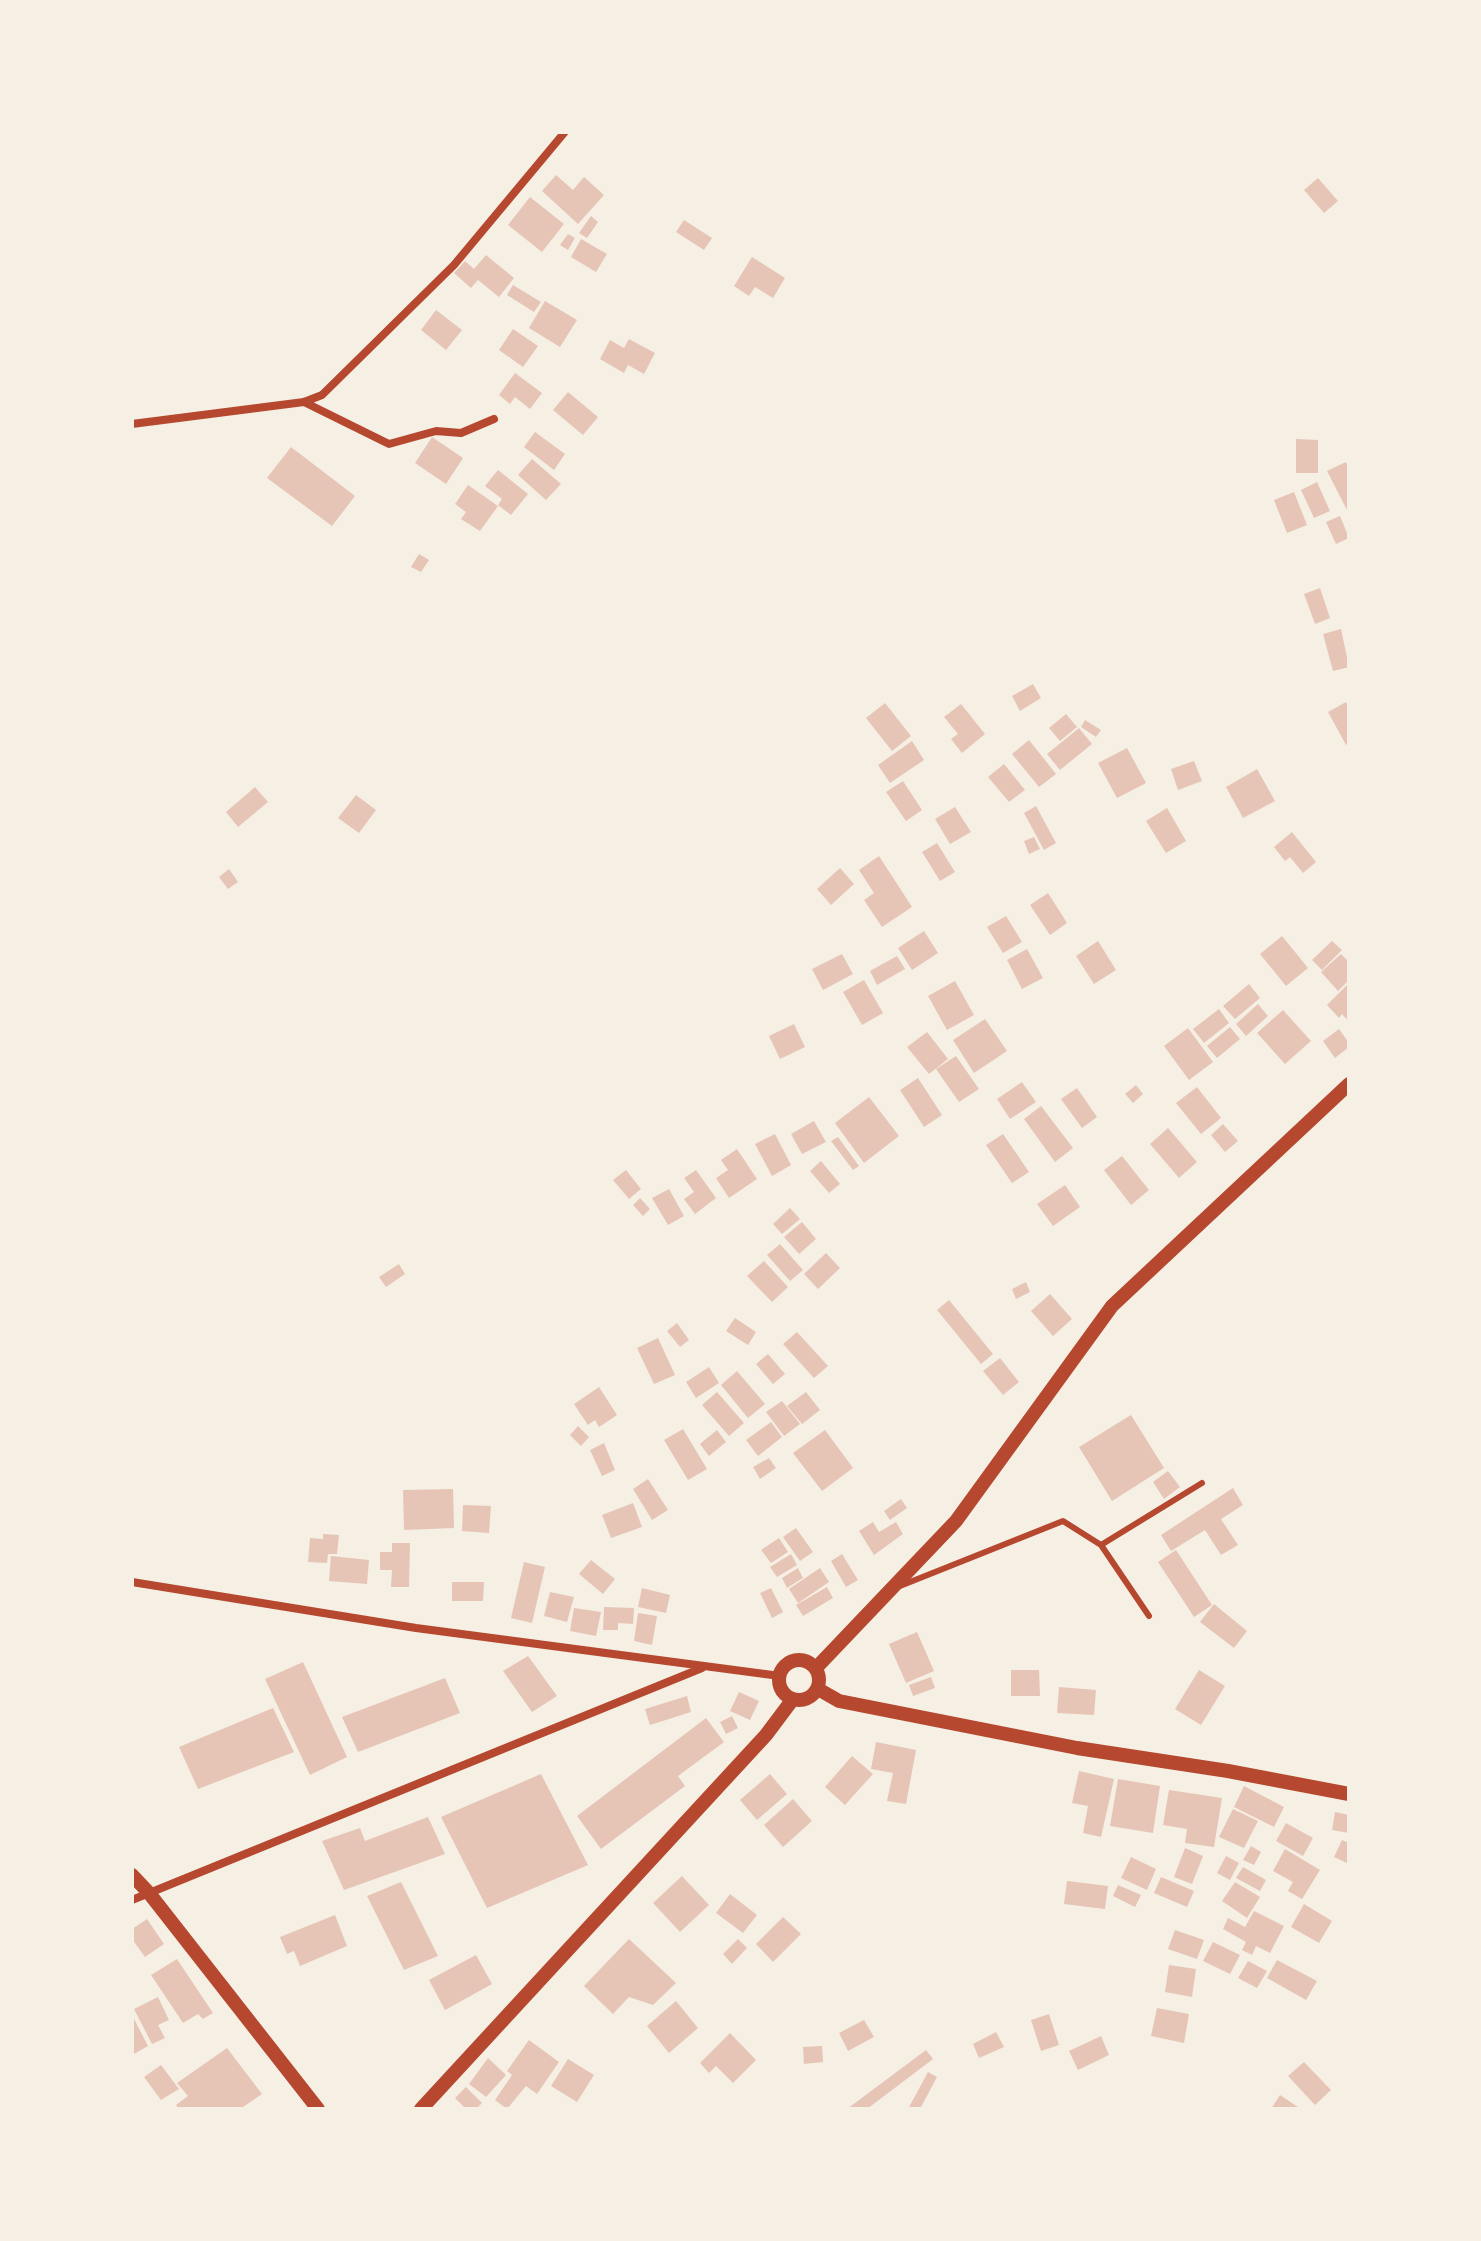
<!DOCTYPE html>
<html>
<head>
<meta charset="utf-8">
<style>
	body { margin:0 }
	#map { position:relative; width:1481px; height:2241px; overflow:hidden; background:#f6efe4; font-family:Helvetica,sans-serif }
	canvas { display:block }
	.frame { position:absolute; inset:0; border:134px solid #f6efe4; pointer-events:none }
</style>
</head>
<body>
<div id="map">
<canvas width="1481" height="2241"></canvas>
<div class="frame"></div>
</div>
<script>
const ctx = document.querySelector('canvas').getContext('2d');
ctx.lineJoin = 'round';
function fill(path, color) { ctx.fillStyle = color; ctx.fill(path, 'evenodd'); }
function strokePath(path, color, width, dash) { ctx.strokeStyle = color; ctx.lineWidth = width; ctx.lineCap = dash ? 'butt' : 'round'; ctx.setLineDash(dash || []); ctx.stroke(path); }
const building = new Path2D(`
	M556 175 573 190 584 177 604 195 578 224 542 191Z
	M1318 178 1338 201 1324 213 1304 190Z
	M530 197 564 224 542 252 508 225Z
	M591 216 598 222 587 238 579 233Z
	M684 220 712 238 704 250 676 232Z
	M568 234 575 238 568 250 560 245Z
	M581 239 607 254 596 272 571 257Z
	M486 255 514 278 499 297 478 280 471 288 454 273 465 261 474 269Z
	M752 257 785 278 773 298 755 287 749 296 734 286Z
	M513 285 541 302 534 312 507 295Z
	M545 301 577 320 560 347 529 328Z
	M436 310 462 330 446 350 421 330Z
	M513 329 538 346 523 367 499 350Z
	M629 339 655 353 644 374 628 365 624 373 600 359 610 340 624 348Z
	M515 373 542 393 530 409 515 397 510 404 499 395Z
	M568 392 598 417 583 435 553 410Z
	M535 432 565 454 554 470 524 447Z
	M432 437 463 458 446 484 415 463Z
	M1296 439 1318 440V473H1296Z
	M291 447 355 496 332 526 267 478Z
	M532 459 561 484 546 500 518 475Z
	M1346 462 1349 469V509L1347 510 1327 471Z
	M498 470 528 494 511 515 498 505 502 499 485 486Z
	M1317 482 1330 511 1314 518 1301 490Z
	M468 485 498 506 480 531 461 519 466 512 455 504Z
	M1294 492 1307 525 1287 533 1274 500Z
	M1340 516 1349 538 1336 544 1326 522Z
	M419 554 429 560 421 572 411 567Z
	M1320 588 1330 618 1315 624 1304 594Z
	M1341 629 1349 667 1333 671 1323 634Z
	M1033 684 1041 698 1020 711 1012 696Z
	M1346 702 1349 707V743L1346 745 1328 712Z
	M885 703 911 736 892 751 866 718Z
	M961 704 985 734 962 753 951 739 958 734 944 717Z
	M1066 714 1077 727 1060 741 1049 728Z
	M1085 720 1101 730 1096 737 1081 727Z
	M1079 728 1092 744 1060 770 1047 754Z
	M1029 740 1056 774 1039 787 1012 754Z
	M912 741 924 760 890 783 878 765Z
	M1127 748 1146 783 1117 798 1098 763Z
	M1194 761 1202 781 1178 790 1171 769Z
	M1004 764 1025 790 1009 802 988 777Z
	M1257 769 1275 801 1243 818 1226 787Z
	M903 781 922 810 906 821 886 792Z
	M255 787 268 802 238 827 226 812Z
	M356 795 376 810 359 833 338 818Z
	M1036 806 1056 843 1044 850 1024 813Z
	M955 807 971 832 950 844 935 819Z
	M1167 808 1186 841 1166 853 1146 821Z
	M1292 832 1316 862 1303 873 1290 857 1285 861 1274 847Z
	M1034 837 1040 849 1029 854 1024 841Z
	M937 843 955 872 940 881 922 852Z
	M879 856 912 907 882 927 864 900 874 893 859 870Z
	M840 868 854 884 831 905 817 889Z
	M229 869 238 882 228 889 219 877Z
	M1048 893 1067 923 1050 935 1030 905Z
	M1006 916 1022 942 1003 953 987 927Z
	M924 931 938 953 912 970 898 948Z
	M1282 936 1308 968 1286 986 1260 954Z
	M1098 941 1116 970 1094 984 1076 956Z
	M1332 941 1342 950 1322 970 1312 960Z
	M1027 949 1043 978 1022 989 1007 960Z
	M842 954 853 974 823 990 812 969Z
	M1341 954 1349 962V980L1338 991 1321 972Z
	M897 956 905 969 877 985 870 971Z
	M864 980 883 1013 862 1025 843 992Z
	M955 981 974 1015 947 1030 928 996Z
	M1349 983V1022L1342 1014 1339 1018 1327 1005Z
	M1249 984 1260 998 1235 1019 1223 1006Z
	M1258 1004 1268 1016 1246 1036 1236 1024Z
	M1219 1009 1229 1023 1204 1043 1193 1029Z
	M1283 1010 1311 1041 1285 1064 1257 1033Z
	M985 1019 1007 1051 974 1073 953 1040Z
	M794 1024 805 1047 780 1059 769 1036Z
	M1230 1027 1240 1039 1217 1058 1207 1046Z
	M1188 1028 1213 1062 1189 1080 1164 1046Z
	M1339 1029 1349 1043V1047L1335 1058 1323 1041Z
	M927 1032 948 1059 929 1074 907 1047Z
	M956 1056 979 1089 959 1102 936 1069Z
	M918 1078 942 1115 924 1127 900 1090Z
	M1022 1082 1036 1102 1010 1119 997 1099Z
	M1136 1085 1143 1094 1133 1103 1125 1094Z
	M1197 1087 1221 1118 1201 1134 1176 1103Z
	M1077 1088 1097 1117 1082 1128 1061 1099Z
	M869 1097 899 1136 864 1163 835 1123Z
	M1041 1106 1073 1148 1055 1162 1024 1119Z
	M814 1121 826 1142 802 1154 791 1134Z
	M1223 1124 1238 1141 1225 1152 1211 1135Z
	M1168 1128 1197 1162 1179 1178 1150 1144Z
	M775 1134 791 1165 772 1176 755 1144Z
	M1003 1134 1029 1172 1012 1183 986 1145Z
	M838 1137 859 1166 853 1170 831 1141Z
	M737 1149 757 1179 729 1198 716 1178 728 1170 721 1160Z
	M1122 1156 1149 1190 1131 1205 1104 1170Z
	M821 1161 840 1184 829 1193 810 1171Z
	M626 1170 641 1189 629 1199 613 1180Z
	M696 1170 716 1198 695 1214 684 1199 694 1192 684 1178Z
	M1065 1185 1080 1207 1053 1226 1037 1204Z
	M669 1189 684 1216 668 1225 652 1198Z
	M640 1198 650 1209 643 1216 633 1205Z
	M790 1208 800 1219 782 1234 773 1224Z
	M802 1222 816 1239 799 1254 784 1237Z
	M780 1244 803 1270 790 1281 767 1255Z
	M826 1253 840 1268 818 1289 804 1274Z
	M764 1261 788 1287 772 1302 747 1276Z
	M399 1264 405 1274 386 1287 379 1277Z
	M1026 1282 1030 1292 1016 1299 1012 1289Z
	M1050 1294 1072 1319 1053 1336 1031 1311Z
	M949 1300 993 1354 981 1364 937 1310Z
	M735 1318 756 1332 748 1345 726 1331Z
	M677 1323 689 1340 680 1347 667 1331Z
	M797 1332 828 1366 814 1378 783 1344Z
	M658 1338 675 1375 654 1384 637 1348Z
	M768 1354 785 1374 773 1384 756 1364Z
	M1000 1358 1019 1382 1003 1395 983 1371Z
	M709 1367 719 1383 696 1398 686 1382Z
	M737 1371 765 1404 748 1418 721 1385Z
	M599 1387 617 1415 599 1427 595 1420 588 1425 574 1404Z
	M717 1392 744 1423 729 1436 702 1405Z
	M806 1392 820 1410 802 1424 787 1406Z
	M782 1401 800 1424 784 1436 766 1412Z
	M1131 1415 1164 1468 1112 1501 1079 1447Z
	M771 1422 782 1437 758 1456 746 1440Z
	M578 1426 589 1437 581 1446 570 1435Z
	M683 1429 707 1469 688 1480 664 1440Z
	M717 1430 726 1442 709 1456 700 1444Z
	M825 1430 853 1468 822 1491 793 1453Z
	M604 1443 615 1470 602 1476 590 1450Z
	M769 1458 776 1468 760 1479 753 1467Z
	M1168 1471 1180 1487 1164 1499 1153 1482Z
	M648 1479 668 1510 652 1520 633 1489Z
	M1233 1488 1243 1505 1221 1519 1238 1545 1221 1555 1205 1530 1171 1551 1161 1535Z
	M453 1489 454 1528 404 1530 403 1490Z
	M901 1499 907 1508 890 1520 884 1511Z
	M633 1503 642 1527 611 1538 602 1515Z
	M463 1505 491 1506 489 1533 462 1531Z
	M873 1522 879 1532 896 1522 903 1534 874 1555 859 1531Z
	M796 1528 813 1552 800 1561 783 1537Z
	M323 1534 339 1535 337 1554H328L327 1563 308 1562 310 1538 323 1539Z
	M779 1538 788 1552 771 1563 761 1550Z
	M392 1543H410L409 1587H391L392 1570H380V1552H392Z
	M1176 1550 1212 1605 1194 1617 1158 1562Z
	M791 1554 797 1565 777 1577 770 1567Z
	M842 1554 858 1580 846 1587 831 1561Z
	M331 1556 369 1560 367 1584 329 1581Z
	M591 1560 615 1579 603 1594 579 1574Z
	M524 1562 545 1567 532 1623 511 1618Z
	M798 1568 803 1578 787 1588 782 1578Z
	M820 1568 829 1582 798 1603 789 1589Z
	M452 1582H484L483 1601H452Z
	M827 1587 833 1598 803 1616 796 1605Z
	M642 1588 670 1595 666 1613 638 1607Z
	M771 1588 783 1612 772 1618 760 1593Z
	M550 1592 574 1597 567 1622 544 1616Z
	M1214 1604 1247 1631 1234 1648 1200 1622Z
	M604 1607 634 1608 633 1624 618 1623V1630H603Z
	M574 1608 601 1612 596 1636 570 1631Z
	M638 1613 657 1616 652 1645 634 1641Z
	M917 1632 934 1671 906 1683 889 1644Z
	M528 1656 557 1696 532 1712 503 1671Z
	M303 1662 347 1757 310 1775 265 1679Z
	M1011 1670H1039L1040 1696H1011Z
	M1199 1670 1225 1686 1201 1725 1175 1709Z
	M931 1677 935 1688 913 1696 909 1685Z
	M445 1678 460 1713 358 1752 342 1717Z
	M1059 1687 1096 1690 1094 1715 1057 1713Z
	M739 1692 759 1701 750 1720 730 1711Z
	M687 1696 691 1712 650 1725 645 1709Z
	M273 1708 294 1752 198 1789 179 1747Z
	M732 1716 738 1728 726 1734 720 1722Z
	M706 1718 724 1742 678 1776 685 1786 601 1849 577 1816Z
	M876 1742 916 1750 906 1804 887 1801 893 1773 871 1769Z
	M852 1756 873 1774 845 1805 825 1787Z
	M1079 1771 1114 1779 1101 1837 1083 1833 1088 1806 1072 1803Z
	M541 1774 588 1865 487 1908 441 1817Z
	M770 1774 787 1794 757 1820 740 1800Z
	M1118 1779 1160 1786 1153 1833 1110 1826Z
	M1244 1786 1284 1807 1274 1827 1234 1807Z
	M1169 1790 1222 1798 1214 1847 1185 1843 1187 1829 1163 1825Z
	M793 1799 812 1821 783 1847 764 1825Z
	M1233 1809 1258 1821 1244 1848 1219 1837Z
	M1335 1812 1349 1815V1833L1332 1830Z
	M428 1817 445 1854 344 1890 322 1841 360 1828 365 1841Z
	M1286 1823 1313 1838 1303 1856 1276 1841Z
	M1342 1840 1349 1843V1864L1334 1857Z
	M1251 1846 1261 1852 1254 1865 1243 1860Z
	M1185 1848 1203 1856 1192 1884 1174 1877Z
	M1285 1849 1320 1870 1302 1899 1288 1891 1293 1882 1273 1871Z
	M1226 1856 1239 1863 1230 1880 1217 1873Z
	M1131 1857 1156 1869 1147 1890 1121 1878Z
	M1243 1867 1266 1880 1260 1891 1236 1878Z
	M682 1876 709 1905 680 1932 653 1903Z
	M1161 1877 1194 1891 1187 1907 1154 1893Z
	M1067 1881 1108 1886 1105 1909 1064 1904Z
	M401 1882 438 1956 404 1970 367 1896Z
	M1235 1882 1260 1897 1247 1918 1222 1901Z
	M1118 1885 1141 1895 1135 1907 1113 1896Z
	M730 1894 757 1915 743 1933 716 1913Z
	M1304 1904 1332 1921 1319 1943 1291 1927Z
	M1254 1911 1284 1926 1270 1953 1256 1946 1252 1955 1242 1950 1246 1942 1223 1929 1228 1918 1245 1927Z
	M335 1915 347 1946 300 1966 294 1951 287 1954 280 1937Z
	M783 1917 801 1934 773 1962 756 1944Z
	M147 1919 164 1944 145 1957 132 1939V1929Z
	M1175 1930 1204 1940 1197 1959 1168 1949Z
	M629 1939 676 1983 653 2005 629 1997 613 2014 584 1986Z
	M738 1939 747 1948 732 1964 723 1954Z
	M1213 1942 1240 1955 1230 1974 1203 1961Z
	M476 1955 492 1984 445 2010 429 1980Z
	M177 1959 213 2013 203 2019 198 2014 183 2023 151 1975Z
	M1277 1960 1317 1981 1306 2000 1267 1978Z
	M1248 1961 1267 1971 1257 1988 1238 1978Z
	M1169 1965 1196 1969 1192 1997 1165 1992Z
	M158 1997 169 2020 158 2025 165 2038 152 2044 134 2009Z
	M676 2001 698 2028 669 2053 647 2026Z
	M1157 2008 1189 2014 1184 2043 1151 2036Z
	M1049 2014 1059 2045 1041 2051 1031 2020Z
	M132 2015 148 2046 132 2055Z
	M864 2020 874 2037 848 2051 839 2033Z
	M996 2032 1004 2047 979 2058 973 2044Z
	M730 2033 756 2060 733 2083 716 2066 709 2073 700 2063Z
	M1101 2036 1109 2055 1078 2070 1069 2051Z
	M529 2040 559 2062 537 2094 526 2086 507 2109 495 2100 512 2075 507 2071Z
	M822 2046 823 2062 804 2064 803 2047Z
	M227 2048 262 2094 240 2109H179L176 2105 188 2096 177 2083Z
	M926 2050 933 2059 867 2109H847Z
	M488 2058 506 2075 486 2097 469 2084Z
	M568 2059 594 2075 577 2102 551 2086Z
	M1304 2062 1331 2090 1315 2105 1288 2076Z
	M161 2065 179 2089 161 2100 144 2077Z
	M928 2072 937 2077 920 2109H908Z
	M466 2087 482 2103 476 2109H466L455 2098Z
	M1280 2095 1301 2109H1271Z`);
const service = new Path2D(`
	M1101 1545 1149 1616
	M900 1586 1063 1521 1101 1545 1202 1483`);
const minor = new Path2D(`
	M304 402 389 444 436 431 461 433 494 419
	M132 424 304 402 322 395 454 265 564 133
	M132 1582 416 1628 780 1676
	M132 1900 702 1668`);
const tertiary = new Path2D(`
	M779 1680a20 20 0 1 1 40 0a20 20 0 1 1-40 0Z
	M816 1668 956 1521 1112 1306 1349 1084
	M818 1689 839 1701 1077 1748 1228 1771 1349 1794
	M132 1875 149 1893 318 2109
	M421 2109 766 1735 793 1699`);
fill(building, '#e6c5b7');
strokePath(service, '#b5482f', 6);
strokePath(minor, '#b5482f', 8);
strokePath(tertiary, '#b5482f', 14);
</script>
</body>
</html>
